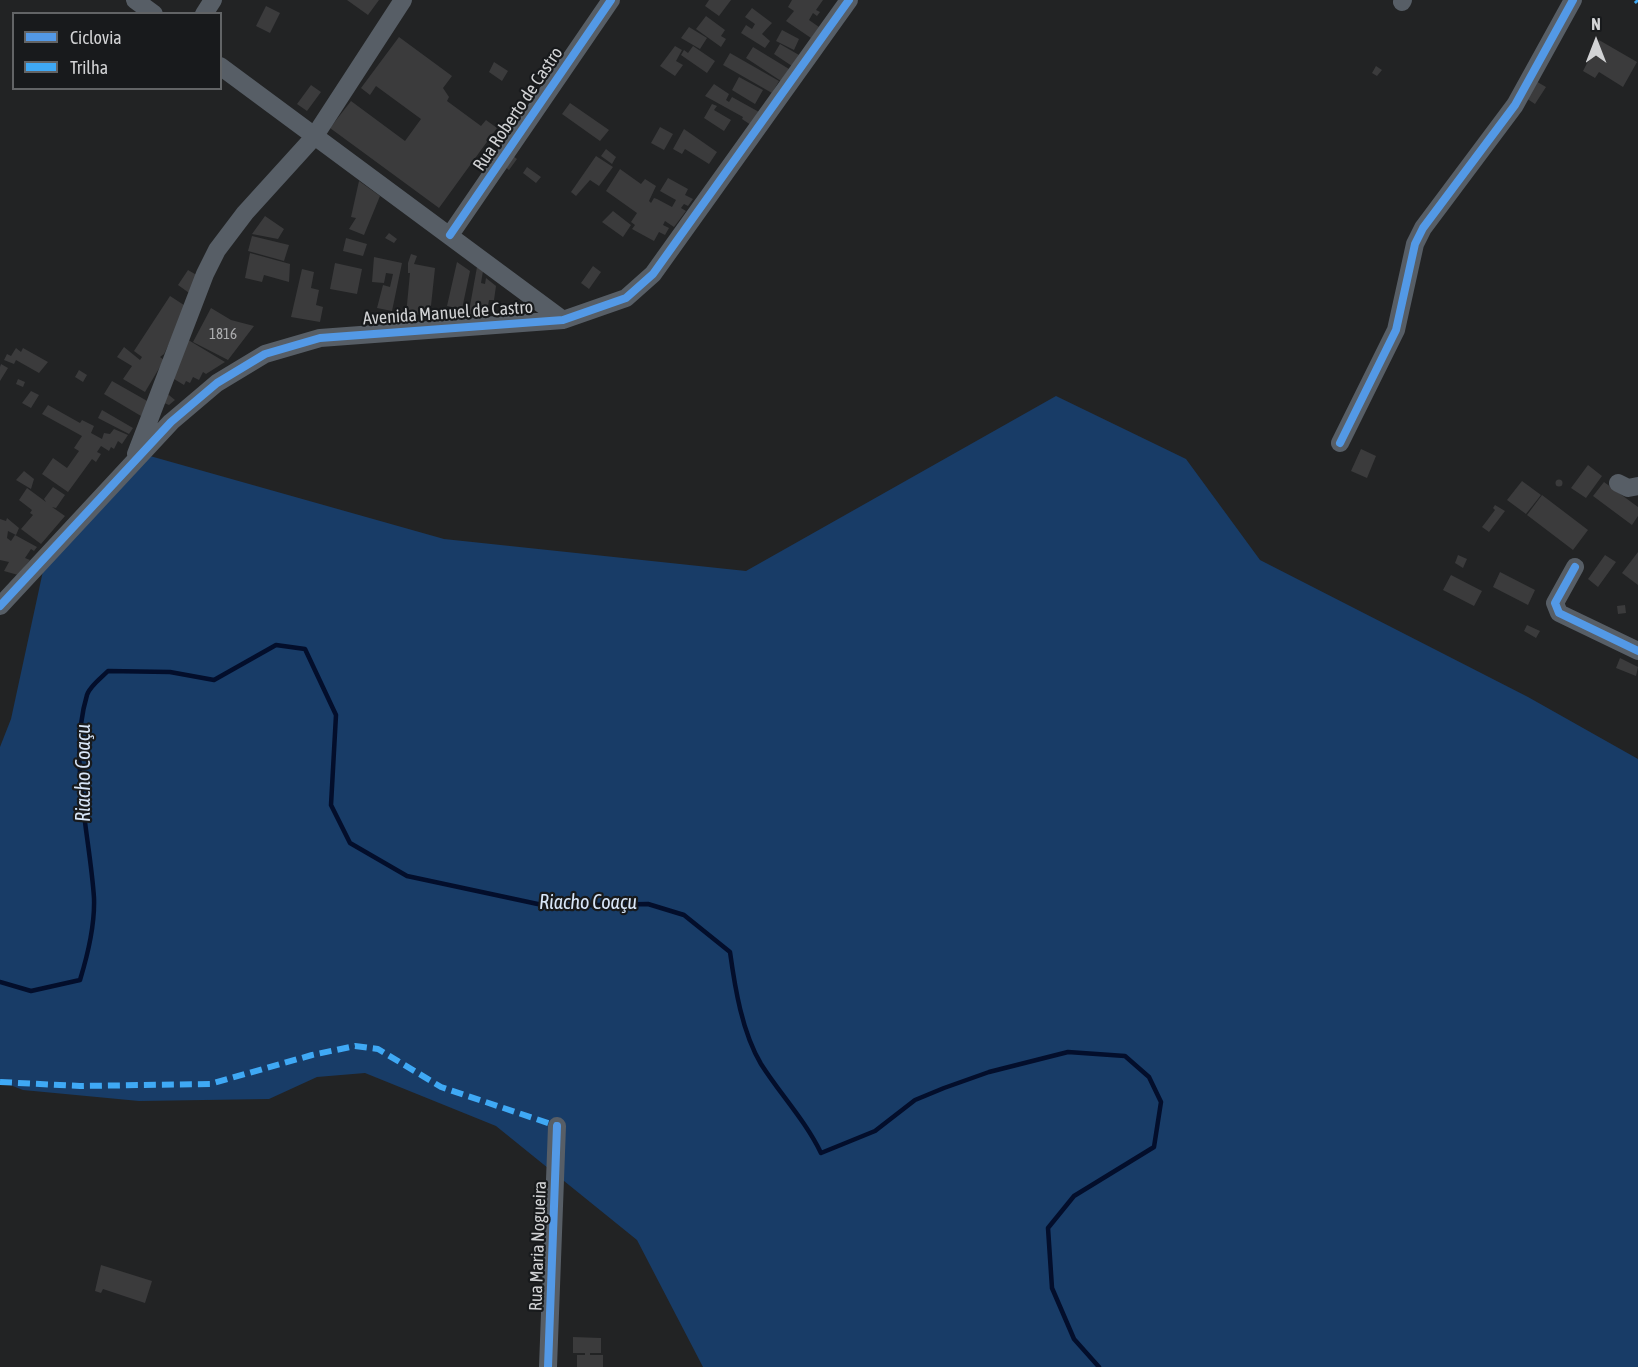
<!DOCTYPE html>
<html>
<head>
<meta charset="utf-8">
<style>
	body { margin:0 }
	#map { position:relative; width:1638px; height:1367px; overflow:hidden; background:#222324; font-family:"Asap Condensed",sans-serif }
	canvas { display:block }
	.legend { position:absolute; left:12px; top:12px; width:210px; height:78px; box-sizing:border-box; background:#181a1c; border:2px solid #626466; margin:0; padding:8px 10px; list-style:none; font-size:18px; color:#d2d3d5 }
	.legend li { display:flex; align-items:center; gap:12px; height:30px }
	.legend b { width:30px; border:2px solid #626466 }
	.north { position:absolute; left:1566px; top:12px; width:60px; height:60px; -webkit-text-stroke:4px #181a1c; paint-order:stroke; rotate:0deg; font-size:16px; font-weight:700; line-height:24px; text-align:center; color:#d2d3d5 }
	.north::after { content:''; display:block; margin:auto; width:21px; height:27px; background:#d2d3d5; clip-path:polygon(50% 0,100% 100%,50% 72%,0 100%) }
</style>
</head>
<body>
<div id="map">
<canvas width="1638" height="1367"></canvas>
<ul class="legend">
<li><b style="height:8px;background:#5399e6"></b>Ciclovia</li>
<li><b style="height:8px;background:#3fa9f5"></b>Trilha</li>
</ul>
<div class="north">N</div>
</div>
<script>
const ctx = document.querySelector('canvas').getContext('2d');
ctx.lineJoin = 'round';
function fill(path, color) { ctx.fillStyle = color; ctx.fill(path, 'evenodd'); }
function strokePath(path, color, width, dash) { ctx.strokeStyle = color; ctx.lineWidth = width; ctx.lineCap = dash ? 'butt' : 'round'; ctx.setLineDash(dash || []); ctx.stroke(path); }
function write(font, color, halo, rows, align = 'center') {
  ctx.font = font + ' "Asap Condensed",sans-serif'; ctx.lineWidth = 4.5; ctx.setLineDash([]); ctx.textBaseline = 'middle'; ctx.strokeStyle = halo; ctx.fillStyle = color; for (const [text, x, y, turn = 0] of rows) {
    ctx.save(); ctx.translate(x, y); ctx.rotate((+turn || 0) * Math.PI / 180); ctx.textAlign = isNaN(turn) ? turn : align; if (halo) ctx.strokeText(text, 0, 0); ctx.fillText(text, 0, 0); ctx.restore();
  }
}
const green = new Path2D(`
	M1056 396 1186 459 1260 560 1528 697 1638 759V1367H703L637 1240 496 1126 365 1073 317 1077 269 1099 139 1101 23 1090 0 1081V747L11 719 43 571 150 456 444 539 746 571Z`);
const stream = new Path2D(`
	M0 982 31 991 80 980C88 954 95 925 94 898 90 835 68 758 87 695 89 687 101 678 108 671L170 672 214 680 276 645 305 649 336 715 331 805 350 843 407 876 547 906 648 904 684 915 730 952C735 988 742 1032 761 1064 780 1094 805 1120 821 1153L875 1131 915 1100 944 1088 989 1072 1068 1052 1125 1056 1149 1077 1161 1102 1154 1147 1074 1196 1048 1228 1052 1288 1074 1339 1099 1367`);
const building = new Path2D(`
	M347 0H379L368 15Z
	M709 0H731L719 16 705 6Z
	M792 0H823L816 10 820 12 817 16 813 13 809 20 819 27 811 38 786 21 794 11 788 7Z
	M266 6 280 13 270 33 256 26Z
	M752 8 772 23 762 34 770 41 765 48 741 33 746 25 752 29 755 24 745 17Z
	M706 16 725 30 721 36 726 39 721 47 696 29Z
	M689 27 707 38 700 49 681 38Z
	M782 30 799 39 794 50 776 41Z
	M399 37 452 76 443 88 449 97 447 101 481 126 486 120 497 128 439 208 330 128 351 101 405 141 421 119 376 86 370 95 361 88Z
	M1599 40 1637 62 1623 87 1599 72 1595 78 1583 71Z
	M780 44 799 55 792 66 774 54Z
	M675 46 682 50 676 61 683 65 675 76 660 66Z
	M693 46 715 61 707 73 681 55 684 50 688 53Z
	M753 47 789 69 781 81 746 58Z
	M730 53 779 81 772 93 723 65Z
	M494 62 508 71 502 81 489 72Z
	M1376 66 1382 70 1377 76 1372 73Z
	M739 77 763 90 755 104 732 90Z
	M1534 80 1546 87 1535 104 1526 98Z
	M714 84 729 94 726 100 729 102 732 97 759 112 751 125 742 119 743 117 705 96Z
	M311 85 321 92 307 111 297 104Z
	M570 103 609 130 600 141 562 114Z
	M712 104 717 106 714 110 731 120 724 131 704 118Z
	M660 127 673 134 664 150 651 143Z
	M684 129 717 152 709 164 685 149 682 154 673 149Z
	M606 149 616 157 612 164 601 156Z
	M513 156 517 159 509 170 505 167Z
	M596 156 613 167 599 186 590 180 576 196 571 192Z
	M527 167 541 177 536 183 523 173Z
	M620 169 641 184 645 179 656 186 649 201 651 203 654 198 657 199 672 207 676 200 660 191 668 178 688 189 685 195 693 199 688 206 684 204 681 208 686 211 674 227 665 221 663 225 669 228 665 235 659 232 654 241 632 229 635 225 631 222 637 213 606 191Z
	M359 181 380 196 364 235 349 229 356 218 351 217Z
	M613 211 631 225 623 237 602 222Z
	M265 216 284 229 278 239 252 234Z
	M389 233 397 239 394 243 385 238Z
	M252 236 289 245 284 261 248 251Z
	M346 238 367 244 363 256 343 251Z
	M250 253 290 264 289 282 264 275 262 282 245 278Z
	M411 254 417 256 414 264 435 268 430 315H406L410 273H408V263Z
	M374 257 402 263 392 311 377 308 383 285 390 287 393 274 386 273 384 283 372 282Z
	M457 262 470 271 462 309 447 306Z
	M335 263 362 269 357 294 330 289Z
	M593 266 601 272 589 289 581 283Z
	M477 267 483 271 481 283 485 284 486 278 496 286 494 300H489L487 312 478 311 477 318 468 317Z
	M302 269 314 272 311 288 319 290 316 305 323 307 320 322 291 317Z
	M188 270 200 277 192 295 178 285Z
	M170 296 187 307 164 354 160 357 164 360 145 392 123 379 132 366 117 357 124 347 140 360 142 357 134 351Z
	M211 308 231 320 254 326 228 360 193 342Z
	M185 338 225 362 206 374 203 372 199 380 193 377 190 383 186 381 184 385 169 376Z
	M16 348 21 352 23 348 48 362 39 373 16 360 14 364 4 360 7 354 11 356Z
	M1 364 8 368 0 381V367Z
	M79 370 87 375 83 382 75 377Z
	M18 379 25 382 23 387 16 384Z
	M112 381 149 402 141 416 104 394Z
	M31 391 39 395 31 408 22 403Z
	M164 391 175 400 169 405 164 403Z
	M48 405 80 423 82 420 94 426 91 433 102 439 104 433 110 434 114 429 128 435 122 444 118 441 114 449 111 447 109 451 101 446 97 452 101 454 96 462 92 459 68 492 42 474 53 458 67 468 79 451 74 448 82 436 42 414Z
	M102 410 133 428 129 434 98 418Z
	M1361 449 1376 456 1367 478 1351 471Z
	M1588 465 1602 476 1586 498 1571 488Z
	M24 471 34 479 31 489 16 480Z
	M1555.5 483a3.5 3.5 0 1 1 7 0a3.5 3.5 0 1 1-7 0Z
	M1522 481 1541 495 1526 514 1507 500Z
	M1604 482 1638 507V516L1632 525 1593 496Z
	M53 487 65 495 56 508 52 507 65 516 41 544 21 529 33 515 30 513 32 510 19 500 27 488 46 502 44 499Z
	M1542 495 1588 530 1573 550 1527 515Z
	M1495 505 1505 511 1489 532 1482 527 1495 510 1493 508Z
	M7 518 19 528 16 535 8 531 7 538 11 541 15 535 37 547 34 551 31 549 25 558 30 560 18 575 4 571 9 562 0 560V519L6 521Z
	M1638 552V585L1622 573Z
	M1458 555 1467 559 1463 568 1455 563Z
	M1605 555 1616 562 1598 587 1588 579Z
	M1500 572 1535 590 1528 605 1493 587Z
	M1451 575 1482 591 1474 606 1443 590Z
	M1625 605 1626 613 1618 614 1617 606Z
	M1527 625 1540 631 1536 638 1524 631Z
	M1620 658 1638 667 1636 676 1616 668Z
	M101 1265 152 1281 145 1303 103 1289 101 1293 95 1291Z
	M573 1337 601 1338V1353H590V1355H603V1367H577V1355H585V1353H573Z`);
const minor = new Path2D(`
	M135 0 154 14
	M1402 2 1403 0
	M204 14 213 0
	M220 66 563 320
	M450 235 611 0
	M1340 443 1396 330 1415 244 1423 228 1515 105 1573 0
	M136 454 205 274 217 250 245 213 314 137 403 0
	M1618 483 1628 488 1638 486
	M1575 567 1555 603 1559 613 1638 651
	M0 606 171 422 217 383 265 354 320 338 563 320 626 298 653 274 849 0
	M548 1367 557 1126`);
const quiet = new Path2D(`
	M1636 0 1638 2
	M0 1082 80 1086 210 1084 312 1055 355 1046 378 1049 441 1087 557 1126`);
const cycleway = new Path2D(`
	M450 235 611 0
	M1340 443 1396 330 1415 244 1423 228 1515 105 1573 0
	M1575 567 1555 603 1559 613 1638 651
	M0 606 171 422 217 383 265 354 320 338 563 320 626 298 653 274 849 0
	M548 1367 557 1126`);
const numberNames = [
	["1816",223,334]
];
const streetNames = [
	["Rua Roberto de Castro",518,109,-56],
	["Avenida Manuel de Castro",448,313,-4],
	["Rua Maria Nogueira",538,1246,-88]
];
const waterNames = [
	["Riacho Coaçu",84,773,-90],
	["Riacho Coaçu",588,903]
];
fill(green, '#183c67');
strokePath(stream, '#030e2b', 4.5);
fill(building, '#3b3b3c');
strokePath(minor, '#575e66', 18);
strokePath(quiet, '#3fa9f5', 6, [12, 6]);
strokePath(cycleway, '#5399e6', 8);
write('15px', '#acadaf', null, numberNames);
write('18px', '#d2d3d5', '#181a1c', streetNames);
write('italic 20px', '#d8e6f8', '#181a1c', waterNames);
</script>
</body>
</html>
